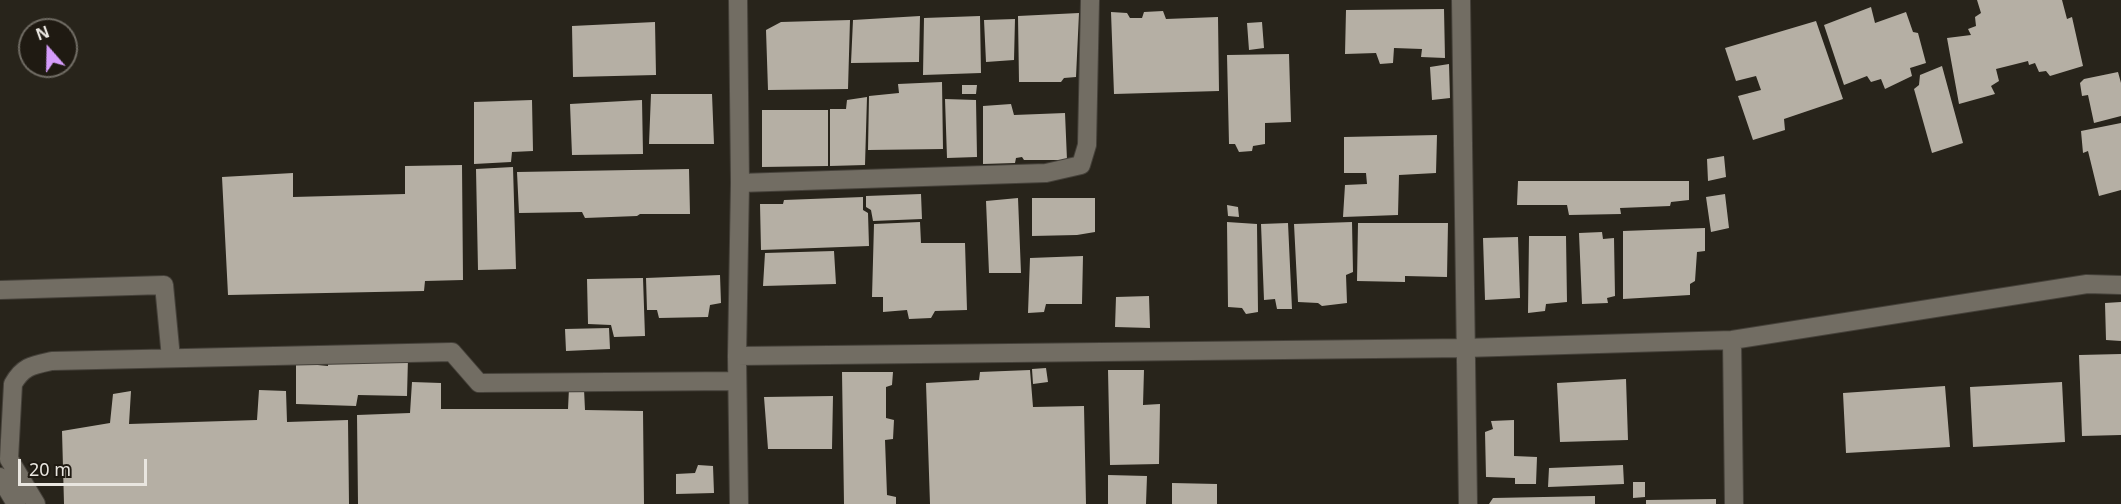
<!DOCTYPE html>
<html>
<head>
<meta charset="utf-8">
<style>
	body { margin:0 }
	#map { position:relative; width:2121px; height:504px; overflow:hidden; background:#28241b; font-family:"Noto Sans",sans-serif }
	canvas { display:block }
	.north { position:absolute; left:18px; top:18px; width:60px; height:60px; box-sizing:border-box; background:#1f1a12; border:2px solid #706c64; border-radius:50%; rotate:340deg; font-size:16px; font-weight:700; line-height:24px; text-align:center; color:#e9e6e0 }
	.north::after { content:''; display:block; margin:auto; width:21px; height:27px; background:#d59cfb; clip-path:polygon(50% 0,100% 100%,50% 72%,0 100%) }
	.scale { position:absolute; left:18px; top:459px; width:129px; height:27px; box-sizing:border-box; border:3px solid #e9e6e0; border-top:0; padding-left:8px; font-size:18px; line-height:21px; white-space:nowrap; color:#e9e6e0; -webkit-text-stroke:4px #1f1a12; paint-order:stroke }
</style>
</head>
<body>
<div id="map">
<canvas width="2121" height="504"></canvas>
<div class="north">N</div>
<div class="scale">20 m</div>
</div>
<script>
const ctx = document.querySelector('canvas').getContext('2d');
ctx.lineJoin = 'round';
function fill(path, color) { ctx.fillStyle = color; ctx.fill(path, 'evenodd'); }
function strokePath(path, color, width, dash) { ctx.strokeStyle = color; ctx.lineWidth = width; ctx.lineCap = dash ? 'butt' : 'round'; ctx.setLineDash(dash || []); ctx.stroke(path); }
const building = new Path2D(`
	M1977 0H2062L2067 19 2072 17 2083 66 2050 76 2046 71 2039 72 2035 63 2029 65 2028 61 1996 69 1999 81 1991 86 1995 94 1959 104 1947 38 1971 35 1968 29 1976 26 1975 17 1981 13Z
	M1871 7 1875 23 1906 12 1913 32 1918 33 1926 63 1910 68 1912 76 1885 89 1881 79 1871 82 1867 76 1844 85 1824 25Z
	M1444 9 1445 58 1421 57 1422 49 1394 48 1393 63 1380 64 1376 53 1345 54 1346 10Z
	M1163 11 1166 19 1218 17 1219 91 1114 94 1111 12 1127 13 1130 18H1142L1144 12Z
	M1079 13 1076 77 1064 78 1061 82H1019L1018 16Z
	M920 16 919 62 851 63 853 20Z
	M980 16 981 73 923 75 924 18Z
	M1015 19 1014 60 986 62 984 20Z
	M850 20 848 89 768 90 766 30 781 22Z
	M1816 21 1843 99 1784 119 1785 130 1753 140 1738 96 1761 90 1756 76 1736 81 1725 48Z
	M655 22 656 75 573 77 572 26Z
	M1262 22 1264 48 1249 50 1247 23Z
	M1289 54 1291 122 1265 123V144L1253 146 1252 151 1239 152 1235 144H1229L1227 55Z
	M1449 64 1450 98 1432 100 1430 67Z
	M1942 66 1963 143 1932 153 1914 89 1919 85 1920 75Z
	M2118 72 2121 83V116L2094 123 2088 95 2082 96 2080 83 2084 79Z
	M942 82 943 149 868 150 869 96 899 93 898 84Z
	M962 85H977L976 94H962Z
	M651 94H712L714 144H649Z
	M867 97 865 165 830 166V109H846L847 100Z
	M945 99 976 100 977 157 947 158Z
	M532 100 533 151 512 152 511 162 474 164V102Z
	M642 100 643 154 572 155 570 104Z
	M1011 104 1014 115 1065 113 1067 160H1024L1022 157 1016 158 1015 163 983 164V106Z
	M762 110H828V166L762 167Z
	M2121 123V190L2099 196 2088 151 2083 153 2081 131Z
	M1437 135 1436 173 1399 175 1398 215 1343 217 1345 185 1367 184 1366 173H1344V137Z
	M1724 156 1726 177 1708 181 1707 159Z
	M462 165 463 280 425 281 424 291 228 295 222 177 293 173V197L405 194V166Z
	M513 167 516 269 478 270 476 169Z
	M689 169 690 214H640L637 216 585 218 582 212 519 213 517 172Z
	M1518 181H1689V200L1671 202 1670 206 1620 208 1621 214 1569 215 1567 205H1517Z
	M921 194 922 219 873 221 871 210 866 207V196Z
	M1725 194 1729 228 1711 232 1706 197Z
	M863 197V210L868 213 869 246 761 250 760 204H783L784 200Z
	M1018 198 1021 273H989L986 201Z
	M1032 198H1095V232L1077 235 1032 236Z
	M1227 205 1238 207 1239 217 1228 216Z
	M920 222 921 243H965L967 310 935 311 931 318 909 319 907 310 883 312V297H872L874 224Z
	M1227 222 1257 224 1258 312 1246 314 1242 308 1228 307Z
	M1352 222 1353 272 1346 275 1347 303 1322 306 1318 303 1298 302 1294 224Z
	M1288 223 1292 309H1277L1275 299 1264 300 1261 224Z
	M1358 223H1448L1447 277 1405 276V282L1357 281Z
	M1705 228V251L1697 252 1695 281 1690 284V295L1623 299V231Z
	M1602 232 1603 239 1614 238 1615 296 1607 298 1608 303 1582 304 1579 233Z
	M1529 236H1566L1567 302 1546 304 1545 311 1528 313Z
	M1518 237 1520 298 1485 300 1483 238Z
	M834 251 836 284 763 286 765 253Z
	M1083 256 1082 304H1046L1044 312 1028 313 1030 258Z
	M720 275 721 303 710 305 708 317 659 318 657 310H647L646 278Z
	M643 278 645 336 614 337 611 325 588 324 587 279Z
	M1149 296 1150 328 1115 327 1116 297Z
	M2121 302V341L2106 340 2105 303Z
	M609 328 610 349 566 351 565 329Z
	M2121 354V435L2082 436 2079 355Z
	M408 358 407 396 358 395 356 406 296 404V363L328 366V359Z
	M1046 368 1048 382 1033 384 1032 369Z
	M1030 370 1033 407 1084 406 1086 504H930L926 383 979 380 980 372Z
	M1108 370H1144L1143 405 1160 404 1159 464 1110 465Z
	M842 372H893L892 385 886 387V418L894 420 893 439 885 440 887 495 896 497V504H844Z
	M1626 379 1628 440 1560 442 1557 383Z
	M412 382 441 383V409H568L569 388 584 389 585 410 643 411 644 504H358L357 415 410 413Z
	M2062 382 2065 442 1973 447 1970 387Z
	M1945 386 1950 447 1846 453 1843 393Z
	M259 390 286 391 287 422 348 420 349 504H64L62 431 110 423 113 394 131 391 129 424 257 420Z
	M833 396 832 449H768L764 397Z
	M1514 420V456L1537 457 1536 484H1515V478L1486 477 1485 432 1493 429 1491 421Z
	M698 465 713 466 714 493 676 494V474L695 473Z
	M1623 465 1624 484 1548 487 1549 468Z
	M1108 475 1147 476 1146 504H1108Z
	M1633 482H1645V497L1633 498Z
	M1172 483 1217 484V504H1172Z
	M1595 496V504H1489L1493 498Z
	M1716 499V504H1646V500Z`);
const minor = new Path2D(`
	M738 0 740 183 737 356 739 504
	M1461 0 1468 504
	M740 183 1046 173 1081 165 1087 145 1090 0
	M0 290 164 285 171 358
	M1732 340 1734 504
	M737 356 1465 348 1732 340 2087 284 2121 285
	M0 477 16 504
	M36 504 9 459 13 384C23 366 33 365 52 361L452 352 479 383 737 381`);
fill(building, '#b5afa4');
strokePath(minor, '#45413a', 20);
strokePath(minor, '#726d63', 18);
</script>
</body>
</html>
